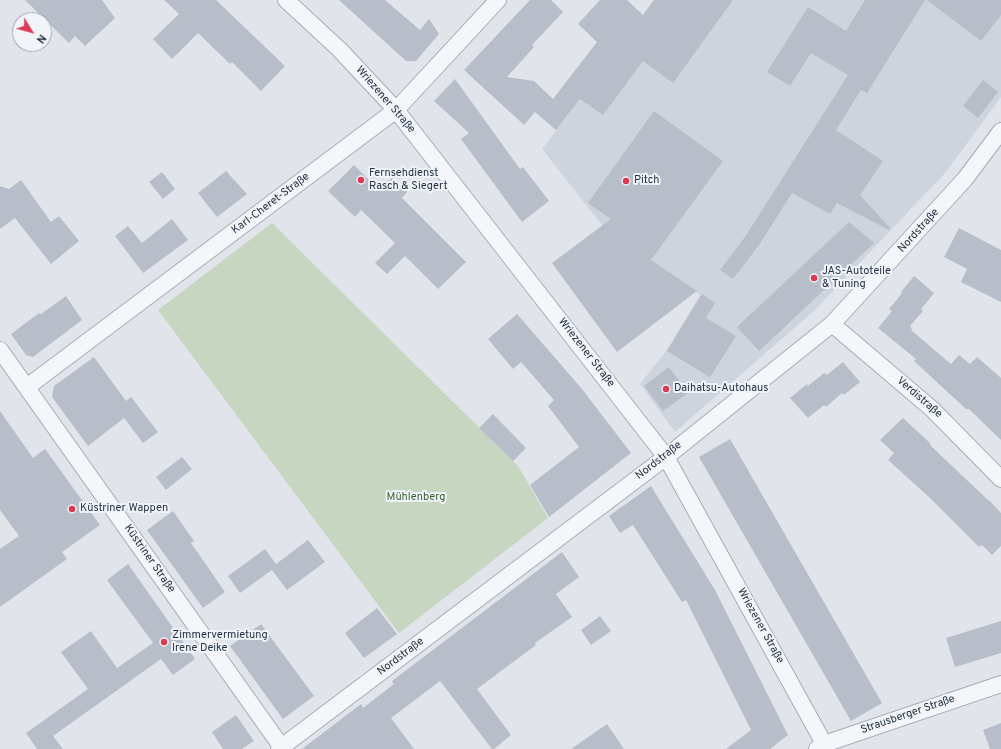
<!DOCTYPE html>
<html>
<head>
<meta charset="utf-8">
<style>
	body { margin:0 }
	#map { position:relative; width:1001px; height:749px; overflow:hidden; background:#e1e5eb; font-family:Overpass,sans-serif }
	canvas { display:block }
	.north { position:absolute; left:12px; top:12px; width:40px; height:40px; box-sizing:border-box; background:#f1f4f8; border:1px solid #a0a6b0; border-radius:50%; rotate:127deg; font-size:11px; font-weight:700; line-height:16px; text-align:center; color:#273245 }
	.north::after { content:''; display:block; margin:auto; width:14px; height:18px; background:#dd3953; clip-path:polygon(50% 0,100% 100%,50% 72%,0 100%) }
</style>
</head>
<body>
<div id="map">
<canvas width="1001" height="749"></canvas>
<div class="north">N</div>
</div>
<script>
const ctx = document.querySelector('canvas').getContext('2d');
ctx.lineJoin = 'round';
function fill(path, color) { ctx.fillStyle = color; ctx.fill(path, 'evenodd'); }
function strokePath(path, color, width, dash) { ctx.strokeStyle = color; ctx.lineWidth = width; ctx.lineCap = dash ? 'butt' : 'round'; ctx.setLineDash(dash || []); ctx.stroke(path); }
function write(font, color, halo, rows, align = 'center') {
  ctx.font = font + ' Overpass,sans-serif'; ctx.lineWidth = 4; ctx.setLineDash([]); ctx.textBaseline = 'middle'; ctx.strokeStyle = halo; ctx.fillStyle = color; for (const [text, x, y, turn = 0] of rows) {
    ctx.save(); ctx.translate(x, y); ctx.rotate((+turn || 0) * Math.PI / 180); ctx.textAlign = isNaN(turn) ? turn : align; if (halo) ctx.strokeText(text, 0, 0); ctx.fillText(text, 0, 0); ctx.restore();
  }
}
const built = new Path2D(`
	M654 0H1001V97L946 172 815 310 675 432 640 384 666 351 700 295 605 229 542 149Z`);
const green = new Path2D(`
	M272 223 518 466 548 518 399 633 158 310Z`);
const building = new Path2D(`
	M25 0H102L115 18 85 46 75 36 69 43Z
	M164 0H216L285 66 261 91 232 62 230 64 198 33 172 59 153 39 179 14Z
	M339 0H385L420 30 429 19 439 34 416 61H406Z
	M530 0H551L563 12 532 45 534 47 507 77 534 81 553 99 597 42 578 24 600 0H627L643 15 654 0H733L673 83 643 61 603 115 580 99 556 130 535 112 524 125 464 70Z
	M865 0H925L867 93 861 90 836 130 883 161 860 195 890 228 889 230 837 203 830 214 792 193 759 245 733 279 720 270 745 237 848 75 811 53 790 86 767 72 808 7 846 31Z
	M927 0H1001V15L981 41Z
	M455 79 520 169 523 167 549 201 522 222 461 139 469 133 434 101Z
	M983 80 998 92 978 118 963 106Z
	M654 111 723 161 651 260 697 291 617 352 552 263 611 219 588 203Z
	M354 165 380 191 392 178 407 192 402 198 466 262 438 289 405 256 387 274 375 263 395 243 361 210 355 217 328 191Z
	M226 171 247 194 217 217 198 193Z
	M162 172 175 189 163 199 149 182Z
	M21 180 51 222 59 216 79 241 51 264 15 218 0 229V186L9 189Z
	M172 219 188 240 143 273 115 236 128 226 142 243Z
	M849 222 874 243 759 351 737 327Z
	M959 228 1001 250V302L961 282 967 269 944 257Z
	M914 276 934 293 921 309 923 311 910 326 912 329 911 330 951 364 959 355 970 364 977 357 1001 378V440L969 409H966L914 361 916 359 878 328 892 311 889 309 902 293 901 292Z
	M702 294 715 303 706 318 736 336 710 377 667 351Z
	M66 296 82 320 33 357 26 355 11 334 39 313 41 314Z
	M517 314 582 389 631 453 549 517 530 485 579 447 548 406 554 400 521 362 513 369 488 339Z
	M94 357 126 401 131 397 158 432 143 443 124 418 88 446 52 397 54 386Z
	M843 362 860 382 844 395 842 393 826 407 824 405 808 418 790 398 807 384 808 386 824 373 827 375Z
	M669 367 688 393 663 411 644 386Z
	M0 411 33 458 45 449 100 525 62 552 67 559 0 607V549L19 536 0 510Z
	M493 414 526 448 513 461 479 428Z
	M903 418 930 443 931 446 988 500 990 501 1001 513V546L992 555 982 545 979 547 930 498 888 460 894 453 880 440Z
	M730 439 882 703 851 721 699 457Z
	M182 457 192 469 166 490 156 477Z
	M651 486 715 590 788 735 770 749H726L751 730 686 600 682 602 633 525 620 533 609 516Z
	M173 511 194 541 191 543 225 592 203 608 147 530Z
	M308 540 325 562 287 590 272 570 240 593 228 576 265 549 276 564Z
	M562 552 579 577 556 594 572 617 535 643 536 645 477 689 511 735 494 749H492L440 681 391 718 414 749H302L361 704 363 708 394 684 392 681Z
	M128 564 195 659 173 675 161 659 53 736 63 749H37L26 733 88 689 61 652 91 631 117 668 153 643 107 580Z
	M377 608 397 634 364 658 345 633Z
	M600 616 611 631 591 645 581 630Z
	M1001 621V653L955 667 946 638Z
	M261 624 314 696 283 719 230 646Z
	M236 715 254 741 242 749H223L212 732Z
	M1001 723V749H990L983 730Z
	M607 724 624 749H571Z`);
const street = new Path2D(`
	M286 0 340 50 396 110 666 457 827 749
	M832 324 932 409 1001 479
	M0 350 283 749
	M27 387 396 110 498 0
	M279 749 666 457 832 324 965 179 1001 131
	M817 749 824 744 1001 684`);
const markers = [
	[361,180,4,"#dd3953"],
	[626,181,4,"#dd3953"],
	[814,278,4,"#dd3953"],
	[666,389,4,"#dd3953"],
	[72,509,4,"#dd3953"],
	[164,642,4,"#dd3953"]
];
const streetNames = [
	["Wriezener Straße",385,100,49],
	["Karl-Cheret-Straße",271,204,-37],
	["Nordstraße",919,231,-48],
	["Wriezener Straße",586,353,52],
	["Verdistraße",919,398,41],
	["Nordstraße",659,461,-38],
	["Küstriner Straße",149,559,55],
	["Wriezener Straße",760,626,61],
	["Nordstraße",401,657,-37],
	["Strausberger Straße",908,715,-19]
];
const poiNames = [
	["Fernsehdienst",369,174],
	["Rasch & Siegert",369,187],
	["Pitch",634,181],
	["JAS-Autoteile",822,272],
	["& Tuning",822,285],
	["Daihatsu-Autohaus",674,389],
	["Küstriner Wappen",80,509],
	["Zimmervermietung",172,636],
	["Irene Deike",172,649]
];
const parkNames = [
	["Mühlenberg",416,498]
];
fill(built, '#ced4dd');
fill(green, '#c6d6c1');
fill(building, '#b7bec9');
strokePath(street, '#a5acb6', 18);
strokePath(street, '#f4f6f9', 16);
for (const [x, y, r, color] of markers) { const dot = new Path2D(); dot.arc(x, y, r, 0, 2 * Math.PI); ctx.fillStyle = color; ctx.fill(dot); strokePath(dot, '#f1f4f8', 1.5); }
write('11px', '#273245', '#f1f4f8', streetNames);
write('11px', '#273245', '#f1f4f8', poiNames, 'left');
write('11px', '#3c6233', '#f1f4f8', parkNames);
</script>
</body>
</html>
